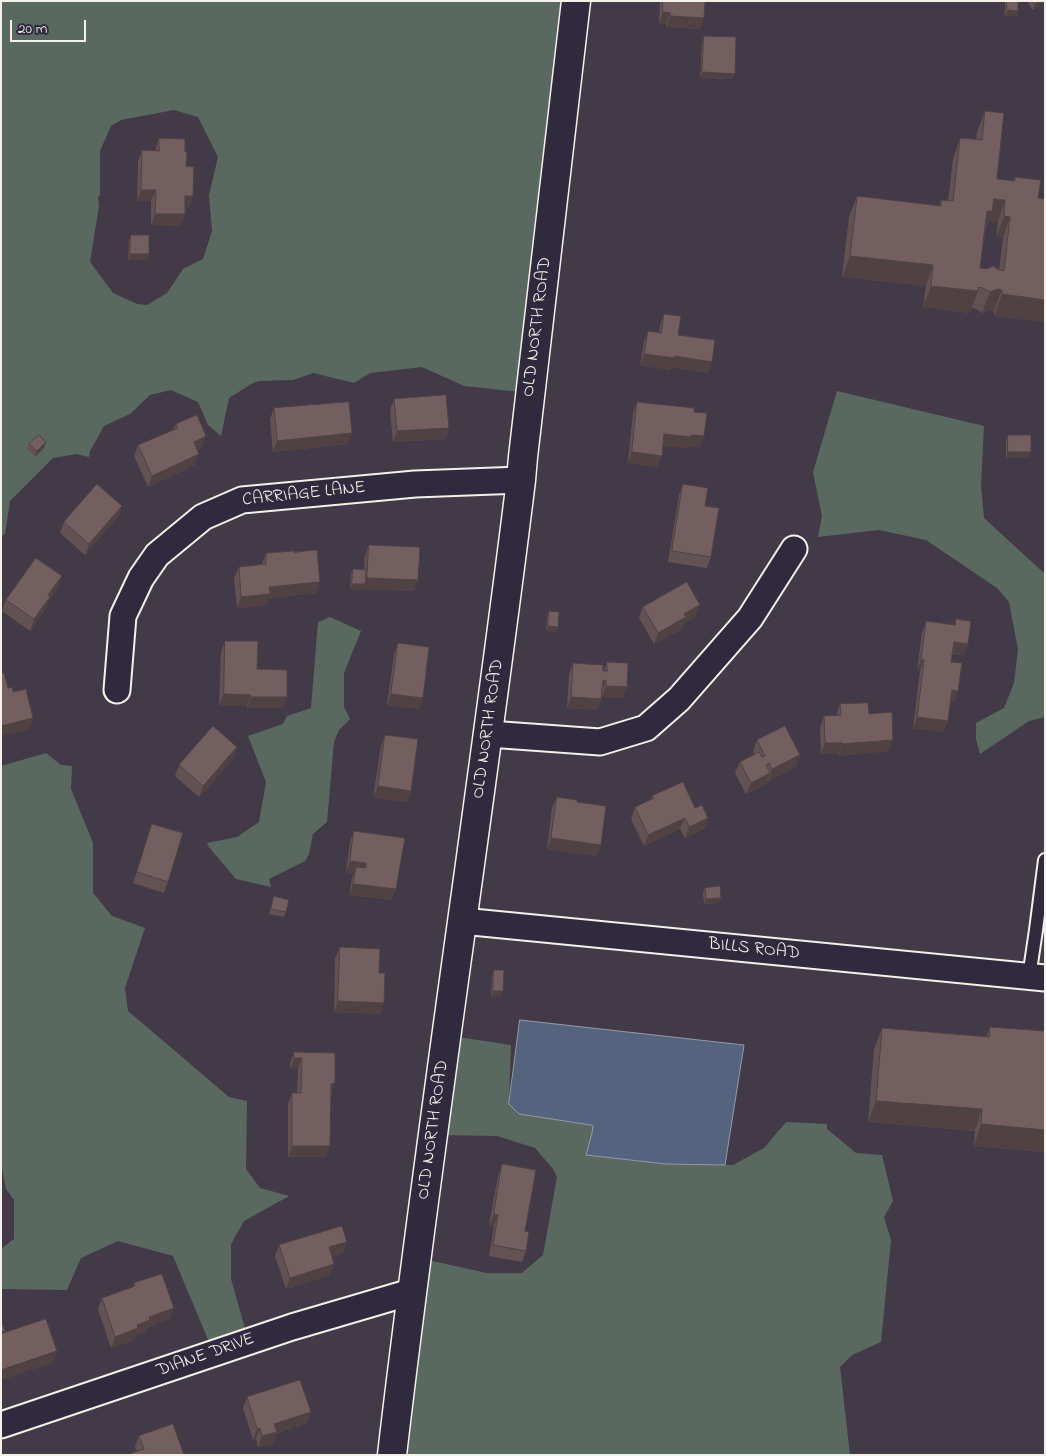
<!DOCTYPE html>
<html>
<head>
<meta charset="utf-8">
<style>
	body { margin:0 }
	#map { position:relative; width:1046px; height:1456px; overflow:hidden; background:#433a48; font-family:"Indie Flower",sans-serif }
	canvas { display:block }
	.frame { position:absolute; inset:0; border:2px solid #f4f1e8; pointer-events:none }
	.scale { position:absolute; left:10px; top:20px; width:76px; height:22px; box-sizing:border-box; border:2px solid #f4f1e8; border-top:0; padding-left:6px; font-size:15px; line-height:18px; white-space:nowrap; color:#f4f1e8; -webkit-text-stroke:4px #2f2a3d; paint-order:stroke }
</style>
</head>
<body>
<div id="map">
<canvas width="1046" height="1456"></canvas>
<div class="frame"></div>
<div class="scale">20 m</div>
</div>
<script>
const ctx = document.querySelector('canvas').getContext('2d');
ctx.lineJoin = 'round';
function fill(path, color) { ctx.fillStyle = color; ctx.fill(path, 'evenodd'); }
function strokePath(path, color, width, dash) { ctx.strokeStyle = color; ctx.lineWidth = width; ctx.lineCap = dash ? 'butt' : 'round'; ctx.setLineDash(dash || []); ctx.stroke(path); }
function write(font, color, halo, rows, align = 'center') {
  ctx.font = font + ' "Indie Flower",sans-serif'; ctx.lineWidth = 4; ctx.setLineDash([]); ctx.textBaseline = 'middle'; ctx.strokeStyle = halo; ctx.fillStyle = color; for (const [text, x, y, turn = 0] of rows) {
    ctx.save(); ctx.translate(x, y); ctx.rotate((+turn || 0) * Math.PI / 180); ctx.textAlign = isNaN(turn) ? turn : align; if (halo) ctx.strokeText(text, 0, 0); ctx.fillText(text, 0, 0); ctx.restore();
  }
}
const green = new Path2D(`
	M1 1H576L530 393 464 386 422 367 370 373 354 383 313 373 293 380 259 381 253 383 229 398 221 436 208 425 198 402 171 390 150 395 130 414 104 426 90 451 89 457 76 454 53 458 10 501 5 534 1 536ZM174 110 198 117 218 157 209 195 212 231 203 259 183 269 167 293 147 305 137 304 113 293 90 262 99 206 98 197 100 195V151L111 126 121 120Z
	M837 391 984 426 981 486 984 518 1045 574V717L1029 721 980 754 976 739V723L1004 708 1014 683 1018 649 1009 602 997 588 926 540 879 530 818 537 822 516 813 472Z
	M330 617 361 631 344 673V707L350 719 339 730 334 742 327 822 313 834 309 854 305 861 269 879 271 887 236 879 209 847 207 843 237 837 259 822 266 782 248 736 283 724 287 716 311 708 318 622Z
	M46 753 61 765 72 766 71 789 93 843V893L112 916 145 928 125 988 128 1011 229 1097 247 1101 246 1169 260 1188 289 1196 244 1221 231 1244V1279L249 1342 214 1354 173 1256 118 1241 81 1258 67 1290 1 1289V1249L14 1239V1200L6 1189 1 1163V766Z
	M458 1037 511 1045 509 1104 519 1114 591 1125 593 1126V1132L586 1155 666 1164 733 1165 764 1148 786 1122 827 1124V1129L856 1153 882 1155 893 1201 884 1217 891 1240 881 1342 852 1355 840 1367 850 1455H394L423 1259 487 1273H522L543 1255 557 1177 553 1169 535 1148 497 1136 437 1135Z`);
const water = new Path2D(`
	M520 1020 744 1045 725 1165 666 1164 586 1155 592 1133 593 1126 591 1125 519 1114 509 1104Z`);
const service = new Path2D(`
	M1029 977 1036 930 1045 860`);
const minor = new Path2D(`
	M117 690 123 616 141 578 157 555 203 517 242 500 415 484 521 480
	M489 734 600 742 646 728 679 699 750 618 794 549
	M462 921 1045 978
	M1 1425 292 1327 411 1292`);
const tertiary = new Path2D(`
	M392 1455C430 1129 481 805 521 480L523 457 576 1`);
const wall = new Path2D(`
	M660 1H705L700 29 666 27V24H659Z
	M1005 1H1018V11L1016 16H1005Z
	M1027 1H1045L1033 10Z
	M704 36 732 79 700 78 702 42Z
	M985 111 997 179 1014 181 1015 177 1038 198 1045 199V322L994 316V311L990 310 982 313 976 309 972 308 970 313 923 307 926 286 842 277 849 217 857 196 939 206 941 200 948 201 953 159 960 138 976 140 977 132ZM989 221 998 222 996 237 1003 238 999 270 980 268 985 232Z
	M159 138 185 152 186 166 193 196 189 208 185 207 181 226 151 225V201H137L138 162 142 150 155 151Z
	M131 235 147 260H128L129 240Z
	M664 314 678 335 712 362 708 373 671 367 670 370 640 365 644 342 648 331 659 332 660 325Z
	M394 399 449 428 445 439 393 442 390 410Z
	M637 402 694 412 700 447 688 446 687 448 663 446 658 467 628 463 633 413Z
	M274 408 352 433 347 444 273 452 270 419Z
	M176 424 202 448 197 450 195 465 148 487 134 456 138 445 173 430Z
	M1008 435 1029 457 1006 458V440Z
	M46 442 44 448 35 457 27 449 29 444Z
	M683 484 711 557 707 568 668 562 679 495Z
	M122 506 118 517 85 555 60 533 64 522Z
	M369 545 414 591 363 589V590L350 589 351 574 353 569H364L365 556Z
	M266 553 316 593 269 598 266 605 237 608 234 578 239 567 262 564Z
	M58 588 48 601 46 608 30 631 2 611 6 600Z
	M643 607 696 616 684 623 682 629 654 644 639 618Z
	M549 611 558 627 556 632 546 631 547 616Z
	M956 619 968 644 964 655 952 654 951 662 958 691 954 702 951 701 944 732 913 728 920 671H917L922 633 926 621 954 625Z
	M225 641 257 669 287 697 282 708H247V706L219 705 221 652Z
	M398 643 423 698 419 709 387 705 394 654Z
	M607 662 623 698 602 697 597 710 567 708 569 675 573 663 604 671Z
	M840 704 869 714 889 751 838 756V754H821L820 727 824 716 836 715Z
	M385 735 411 791 407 802 373 797 381 746Z
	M757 740 796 767 768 781V780L766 784 746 794 735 773 740 762 754 754 753 751Z
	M237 747 233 759 199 797 175 776 179 765Z
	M652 796 695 808 708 818 704 829 685 838 680 829 644 846 631 819 635 807 651 800Z
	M557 797 577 802 601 845 596 856 547 849 552 808Z
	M152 824 168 882 164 893 133 883Z
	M354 831 392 900 349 895 352 878 354 873 346 872 350 842Z
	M705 888 719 903 704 904 703 893Z
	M274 896 286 912 284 917 269 914Z
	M340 947 379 973 384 1003 380 1014 334 1012 335 959Z
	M494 970 501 997H491L492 976Z
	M990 1027 1045 1031V1152L974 1146 975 1131 868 1122 874 1049 882 1028 986 1037Z
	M294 1052 335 1053 326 1157H288V1104L292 1093H297L298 1069H290V1063Z
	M502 1164 526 1251 522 1262 489 1256 494 1226 489 1225 498 1176Z
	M279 1245 343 1253 332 1256 330 1275 286 1289 275 1256Z
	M134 1283 170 1319 148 1327 146 1332 136 1335 134 1340 111 1348 98 1309 102 1298 133 1287Z
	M247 1397 311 1412 307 1423 277 1433 273 1443 258 1447 256 1439 253 1440 243 1408Z
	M139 1436 184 1455 137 1451 135 1447Z`);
const shadedWall = new Path2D(`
	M1039 1H1045L1033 10 1035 4Z
	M1007 10 1018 11 1016 16H1005Z
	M663 12 670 13 666 24H659Z
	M670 16 704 18 700 29 666 27Z
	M702 72 735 74 732 79 700 78Z
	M141 190H156L151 201H137Z
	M185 196H193L189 208 181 207Z
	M994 199 1005 200 998 222 989 221 985 232 987 211Z
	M155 214H185L181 226 151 225Z
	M1004 216 1010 217 1003 238 996 237Z
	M130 254H149L147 260H128Z
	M850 256 933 265 926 286 842 277Z
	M931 286 978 291 970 313 923 307Z
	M998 289 1002 290 994 311 990 310 982 313 990 292Z
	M1002 294 1045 300V322L994 316Z
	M644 354 675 356 712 362 708 373 671 367 670 370 640 365Z
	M449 428 445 439 393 442 397 431Z
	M352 433 347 444 273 452 277 441Z
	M664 434 691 435 704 436 700 447 688 446 687 448 660 446Z
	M206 436 202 448 190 453 194 442Z
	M46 442 44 448 35 457 37 451Z
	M632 452 662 456 658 467 628 463Z
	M1008 452H1031L1029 457 1006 458Z
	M199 454 195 465 148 487 152 476Z
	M122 506 118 517 85 555 89 544Z
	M62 576 58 588 48 601 46 608 30 631 34 619 48 595Z
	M367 578 418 580 414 591 363 589V590L350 589 352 584H365Z
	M320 582 316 593 269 598 266 605 237 608 241 597 269 587Z
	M700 605 696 616 684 623 682 629 654 644 658 633 684 614Z
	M548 626 558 627 556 632 546 631Z
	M954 642 968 644 964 655 950 653Z
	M921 659 924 660 920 671H917Z
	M603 680 606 681 602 692Z
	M606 686 627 687 623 698 602 697Z
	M952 690 958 691 954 702 948 701Z
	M224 694 251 695 247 706 219 705Z
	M391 694 423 698 419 709 387 705Z
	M251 697H287L282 708H247Z
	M571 697 601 699 597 710 567 708Z
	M917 717 948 721 944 732 913 728Z
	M33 718 29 730 1 736V726Z
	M893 740 889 751 838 756 842 744Z
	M825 743H842L838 754H821Z
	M237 747 233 759 199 797 203 786Z
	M800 755 796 767 768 781 772 769Z
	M770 773 766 784 746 794 751 783Z
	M378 786 411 791 407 802 373 797Z
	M685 818 680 829 644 846 648 835Z
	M708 818 704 829 685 838 689 827Z
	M551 838 601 845 596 856 547 849Z
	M350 861 366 863 362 874 356 867 354 873 346 872Z
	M353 884 396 889 392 900 349 895Z
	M721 898 719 903 704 904 706 899Z
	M493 991H503L501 997H491Z
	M338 1001 384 1003 380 1014 334 1012Z
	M294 1058H302L298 1069H290Z
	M335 1083 331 1095V1084Z
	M876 1101 982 1109 975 1131 868 1122Z
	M981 1124 1045 1130V1152L974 1146Z
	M292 1146H330L326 1157H288Z
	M494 1214 498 1215 494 1226 489 1225Z
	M347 1242 343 1253 325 1258 329 1247Z
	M334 1264 330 1275 286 1289 290 1278Z
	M174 1308 170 1319 148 1327 146 1332 136 1335 134 1340 111 1348 115 1337 149 1317Z
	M57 1351 53 1363 1 1380V1370Z
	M311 1412 307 1423 277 1433 273 1443 258 1447 262 1436 274 1424Z
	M260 1428 256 1439 253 1440 257 1429Z`);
const building = new Path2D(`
	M663 1H705L704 18 670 16V13L663 12Z
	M1007 1H1018V11L1007 10Z
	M1033 1H1039L1035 4Z
	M704 36 736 37 735 74 702 72Z
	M985 111 1004 113 997 179 1015 181V177L1041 180 1038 198 1045 199V300L1002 294V290L998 289 990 292 983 288 978 287V291L931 286 933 265 850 256 857 196 941 206V200L953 201 960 138 982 140ZM994 199 1005 200 1004 216 1010 217 1004 271 999 270 993 266 987 269 980 268 987 211H992Z
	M159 138 185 139V152L187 151 186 166 194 167 193 196H185V214H155L156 190H141L142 150 159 151Z
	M131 235H149V254H130Z
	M664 314 681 316 678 335 715 340 712 362 675 356 674 358 644 354 648 331 661 333Z
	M446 395 449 428 397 431 394 399Z
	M349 402 352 433 277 441 274 408Z
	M637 402 694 408V412L707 413 704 436 691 435V437L664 434 662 456 632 452Z
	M197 415 206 436 194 442 199 454 152 476 138 445 178 428 176 424Z
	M39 435 46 442 37 451 29 444Z
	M1008 435H1031V452H1008Z
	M97 484 122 506 89 544 64 522Z
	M683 484 708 488 705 506 719 508 711 557 672 551Z
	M369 545 420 547 418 580 367 578Z
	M317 550 320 582 269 587 270 594 241 597 239 567 266 564V553L294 551V552Z
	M36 558 62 576 48 595 50 597 34 619 6 600Z
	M353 569 366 570 365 584H352Z
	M687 582 700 605 684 614 686 617 658 633 643 607Z
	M549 611 559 612 558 627 548 626Z
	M956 619 971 621 968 644 954 642 951 662 962 663 958 691 952 690 948 721 917 717 924 660 921 659 926 621 955 625Z
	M225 641H258L257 669 287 670V697H251V695L224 694Z
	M398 643 429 647 423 698 391 694Z
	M607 662 628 663 627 687 606 686V681L603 680 601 699 571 697 573 663 603 665V671H607Z
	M4 673 8 688 12 687 13 692 26 689 33 718 1 726V674Z
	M868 703 869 714 892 712 893 740 842 744V743H825L824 716 841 715 840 704Z
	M213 726 237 747 203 786 179 765Z
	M785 726 800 755 772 769 769 763 766 765 770 773 751 783 740 762 759 752 762 757 765 756 757 740Z
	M385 735 418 739 411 791 378 786Z
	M683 782 695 808 702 805 708 818 689 827 685 818 648 835 635 807 654 798 652 796Z
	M557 797 577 800V802L606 806 601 845 551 838Z
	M152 824 183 833 168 882 137 872Z
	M354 831 405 838 396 889 353 884 356 867 366 868V863L350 861Z
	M720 886 721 898 706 899 705 888Z
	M274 896 289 900 286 912 271 909Z
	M340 947 380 949 379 973H385L384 1003 338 1001Z
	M494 970H504L503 991H493Z
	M990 1027 1045 1031V1130L981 1124 982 1109 876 1101 882 1028 989 1037Z
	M294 1052 335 1053V1083L331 1084 330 1146H292V1093H301L302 1058H294Z
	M502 1164 536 1170 525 1231 529 1232 526 1251 493 1245 498 1215 494 1214Z
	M342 1226 347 1242 329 1247 334 1264 290 1278 279 1245Z
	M162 1274 174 1308 149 1317 150 1320 137 1325 138 1328 115 1337 102 1298 135 1286 134 1283Z
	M46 1319 57 1351 1 1370V1334Z
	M1 1320 5 1331 1 1332Z
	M300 1380 311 1412 274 1424 277 1432 262 1436 260 1428 257 1429 247 1397Z
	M173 1424 184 1455H126L144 1449 139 1436Z`);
const streetNames = [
	["OLD NORTH ROAD",538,327,-83],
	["CARRIAGE LANE",304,495,-6],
	["OLD NORTH ROAD",489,729,-82],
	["BILLS ROAD",754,950,6],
	["OLD NORTH ROAD",434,1130,-82],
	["DIANE DRIVE",206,1356,-19]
];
fill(green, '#5a6960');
fill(water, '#54647e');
strokePath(water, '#949ca8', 1);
strokePath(service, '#f4f1e8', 16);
strokePath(minor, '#f4f1e8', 29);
strokePath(tertiary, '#f4f1e8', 31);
strokePath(service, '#2f2a3d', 12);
strokePath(minor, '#2f2a3d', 25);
strokePath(tertiary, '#2f2a3d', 28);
fill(wall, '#635253');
fill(shadedWall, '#504243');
fill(building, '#735f60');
strokePath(building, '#504243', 1);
write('18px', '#f4f1e8', '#2f2a3d', streetNames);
</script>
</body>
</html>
